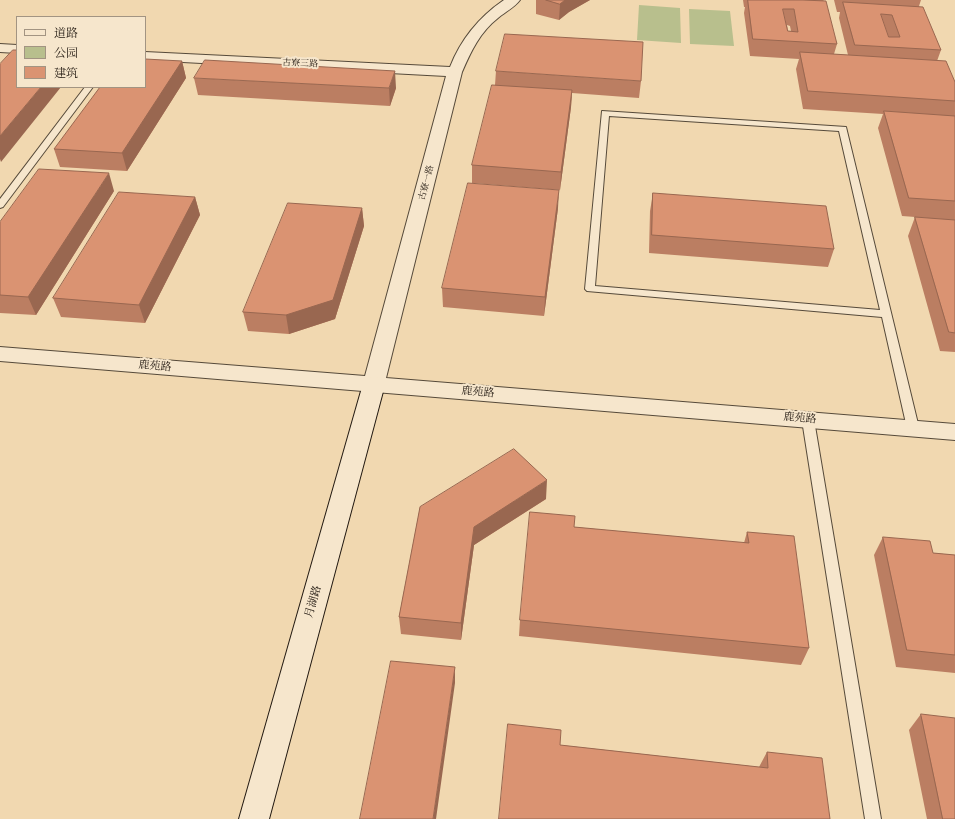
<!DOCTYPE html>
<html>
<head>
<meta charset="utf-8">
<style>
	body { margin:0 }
	#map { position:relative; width:955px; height:819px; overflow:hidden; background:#f1d8b0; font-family:"IM FELL English","Noto Serif SC",serif }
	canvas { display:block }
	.legend { position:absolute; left:16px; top:16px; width:130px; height:72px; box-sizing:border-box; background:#f6e6cc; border:1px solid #a29482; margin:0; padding:5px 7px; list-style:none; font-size:12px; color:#231a12 }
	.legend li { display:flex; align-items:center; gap:8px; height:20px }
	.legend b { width:20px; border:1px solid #a29482 }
</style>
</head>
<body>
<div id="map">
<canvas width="955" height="819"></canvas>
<ul class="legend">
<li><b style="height:5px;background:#f6e6cc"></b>道路</li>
<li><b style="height:11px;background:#b8bf8d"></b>公园</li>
<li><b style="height:11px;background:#da9372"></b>建筑</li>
</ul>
</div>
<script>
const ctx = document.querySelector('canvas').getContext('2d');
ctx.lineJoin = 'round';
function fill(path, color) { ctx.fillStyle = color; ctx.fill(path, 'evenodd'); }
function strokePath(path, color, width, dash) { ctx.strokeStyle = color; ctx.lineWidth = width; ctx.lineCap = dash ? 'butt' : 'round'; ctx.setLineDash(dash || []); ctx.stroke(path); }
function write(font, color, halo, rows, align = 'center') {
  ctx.font = font + ' "IM FELL English","Noto Serif SC",serif'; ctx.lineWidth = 4; ctx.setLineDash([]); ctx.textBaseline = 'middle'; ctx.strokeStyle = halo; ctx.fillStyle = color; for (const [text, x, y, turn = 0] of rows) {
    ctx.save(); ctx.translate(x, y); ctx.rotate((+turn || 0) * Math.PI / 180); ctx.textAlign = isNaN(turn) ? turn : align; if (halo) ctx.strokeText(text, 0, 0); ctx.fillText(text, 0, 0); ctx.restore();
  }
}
const green = new Path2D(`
	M639 5 680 8 681 43 637 40Z
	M689 9 730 11 734 46 690 44Z`);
const lane = new Path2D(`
	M85 87H93L3 207 0 208V199Z
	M602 111 846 127 919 428 917 431 913 432 909 431 907 428 882 317 587 291 585 289ZM609 116 839 131 880 310 595 286Z
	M808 416 812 417 814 420 881 819H865L802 420 804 417Z`);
const street = new Path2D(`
	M504 0H520C515 7 505 12 498 18 480 32 471 51 462 72L386 378 955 424V440L0 361V347L365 376 446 76 145 60V52L450 67C461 39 479 17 504 0Z
	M0 44 17 45V53L0 52Z`);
const secondary = new Path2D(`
	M374 376 382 379 385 384 269 819H239L363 384 366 379Z`);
const wall = new Path2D(`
	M536 0H590L569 12 559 20 536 14Z
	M743 0H824L823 1 837 44 834 54 848 55 839 18 840 12H837L834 0H921L919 6 941 50 937 61 955 82V220L902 216 878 128 883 114 803 109 796 69 799 59 750 56 744 13 745 7H744ZM787 25 790 26 791 31H788Z
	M182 61 186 78 127 171 60 167 54 149Z
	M496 71 641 81 639 98 572 93 571 107 560 190 472 183V165L495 85Z
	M194 78 396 88 390 106 198 95Z
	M114 191 36 315 0 313V222Z
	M653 193 834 249 828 267 649 253 650 211Z
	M195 197 200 215 145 323 61 317 53 298Z
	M362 208 364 226 335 319 289 334 248 331 243 312Z
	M558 208 544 316 443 307 442 288Z
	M915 217 955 220V352L940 351 908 236Z
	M546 499 474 545 461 640 401 634 399 617 420 507Z
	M574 527 744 543 747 532 809 648 801 665 519 636 520 620Z
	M883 537 933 553 955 555V673L896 667 874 555Z
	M921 714 955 819H927L909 730Z
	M560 745 759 767 767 752 830 819Z`);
const shadedWall = new Path2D(`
	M565 0H590L569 12 559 20 560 4Z
	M182 61 186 78 127 171 122 153Z
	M395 71 396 88 390 106 389 88Z
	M41 87H61L1 162 0 159V136Z
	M572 90 571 107 560 190 561 172Z
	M109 173 114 191 36 315 28 297Z
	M559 190 558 208 544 316 545 297Z
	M195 197 200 215 145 323 139 305Z
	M362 208 364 226 335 319 289 334 286 315Z
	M547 480 546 499 474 545 461 640V623L474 527Z
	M455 667V683L436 819H433Z`);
const building = new Path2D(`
	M546 0H565L560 4Z
	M748 0H803L826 1 837 44 753 39ZM783 9H794L798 32 788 31Z
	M843 2 923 7 941 50 855 45ZM881 14 892 15 900 37H889Z
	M505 34 643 42 641 81 496 71Z
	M13 50H17V87H41L0 136V64Z
	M800 52 946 61 955 82V101L808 91Z
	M145 59 182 61 122 153 54 149 100 87H145Z
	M205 60 395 71 389 88 194 78Z
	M492 85 572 90 561 172 472 165Z
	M884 111 955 116V201L909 198Z
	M39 169 109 173 28 297 0 295V222Z
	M468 183 559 190 545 297 442 288Z
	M119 192 195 197 139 305 53 298Z
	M653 193 826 206 834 249 652 235Z
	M288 203 362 208 333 300 286 315 243 312Z
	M915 217 955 220V333L949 332Z
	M514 449 547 480 474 527 461 623 399 617 420 507Z
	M530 512 575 516 574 527 749 543 747 532 794 536 809 648 520 620Z
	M883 537 930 541 933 553 955 555V655L907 650Z
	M391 661 455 667 433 819H360Z
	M921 714 955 718V819H943Z
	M508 724 561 730 560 745 768 768 767 752 822 758 830 819H499Z`);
const farStreetnames = [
	["古寮三路",300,64,3],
	["古寮一路",427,183,-75]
];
const streetNames = [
	["鹿苑路",155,367,5],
	["鹿苑路",478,393,5],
	["鹿苑路",800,419,5],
	["月湖路",314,602,-74]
];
fill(green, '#b8bf8d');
strokePath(lane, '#564a3a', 2);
strokePath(street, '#564a3a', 2);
strokePath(secondary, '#231a12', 2);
fill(lane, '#f6e6cc');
fill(street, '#f6e6cc');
fill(secondary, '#f6e6cc');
fill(wall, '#bb7e62');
fill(shadedWall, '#996750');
fill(building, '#da9372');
strokePath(building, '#996750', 1);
write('9px', '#231a12', '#f6e6cc', farStreetnames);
write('11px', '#231a12', '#f6e6cc', streetNames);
</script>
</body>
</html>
